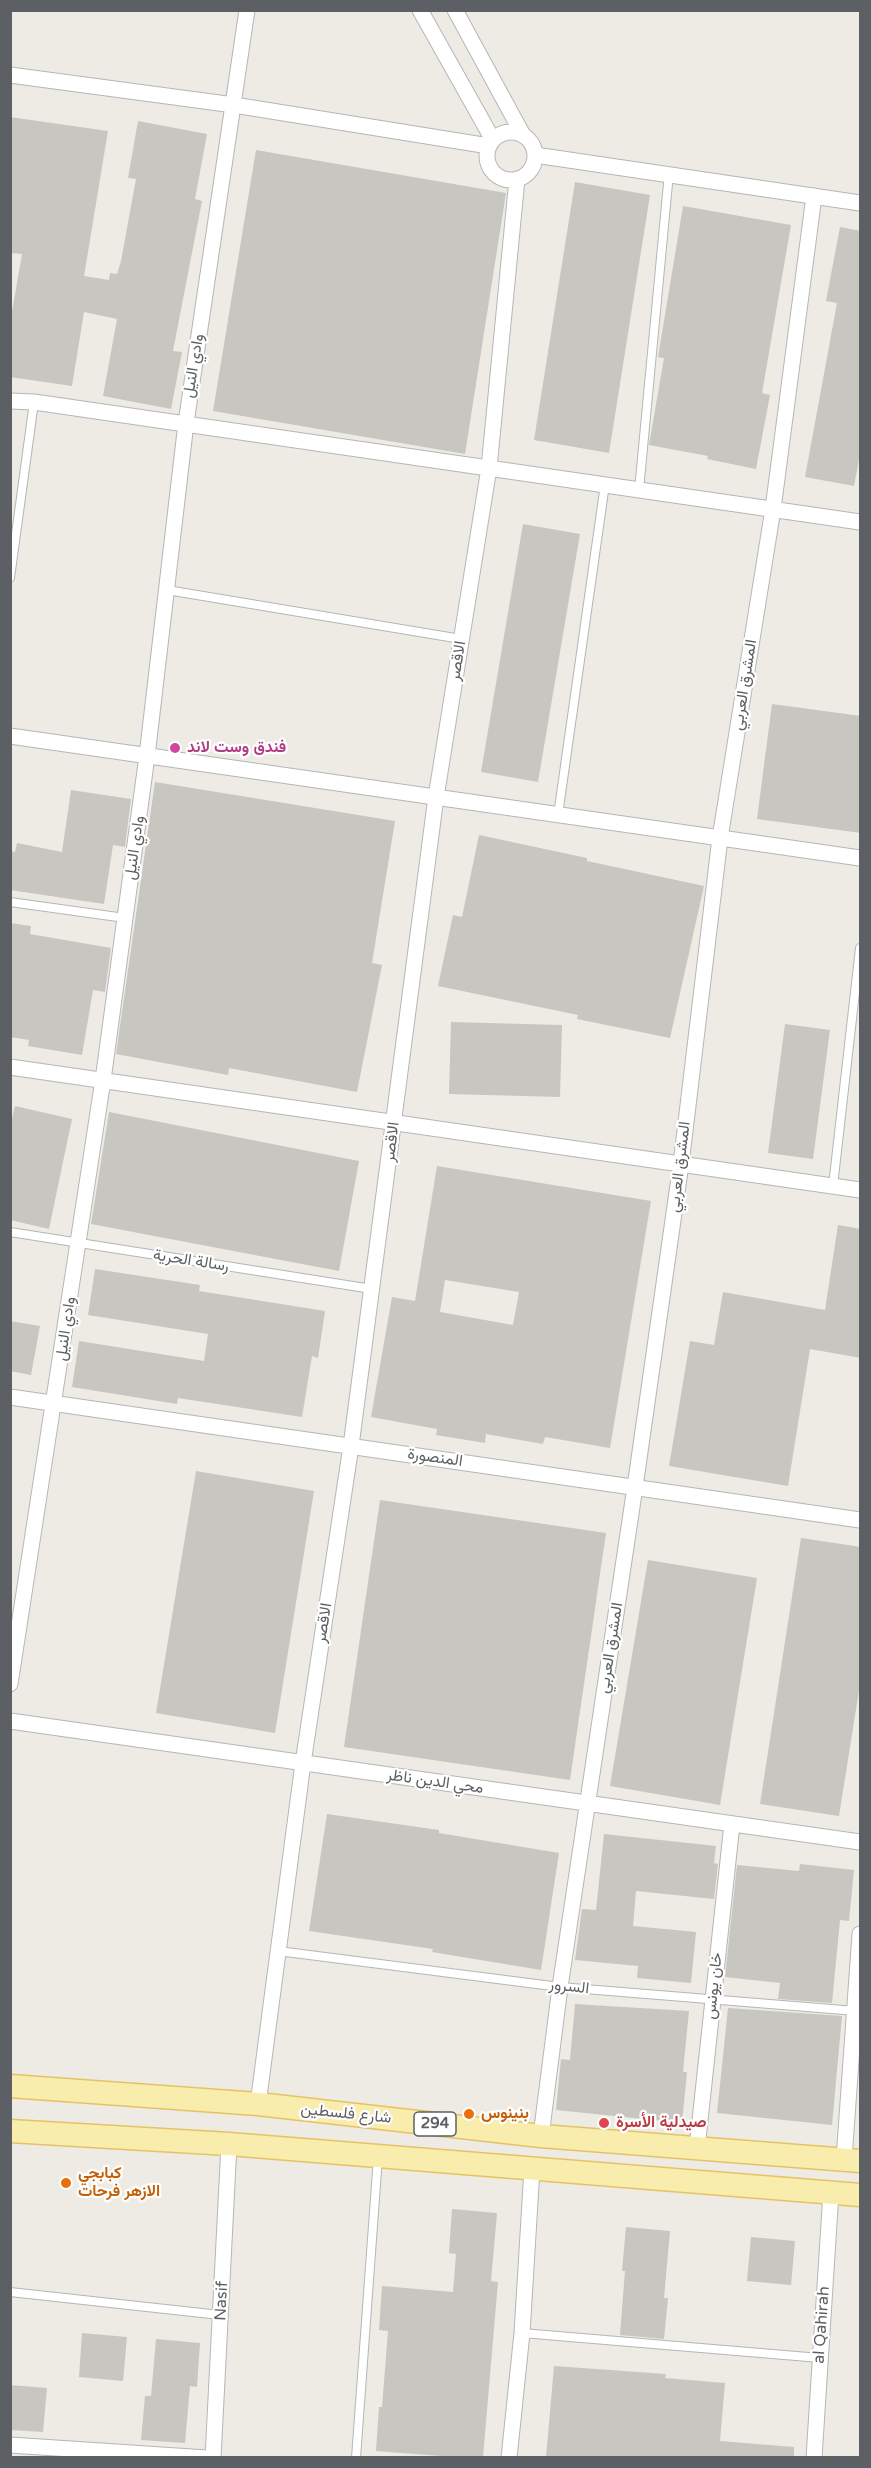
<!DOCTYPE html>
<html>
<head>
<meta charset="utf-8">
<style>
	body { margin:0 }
	#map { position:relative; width:871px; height:2468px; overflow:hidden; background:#edebe3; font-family:"Varela Round",sans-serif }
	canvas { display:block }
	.frame { position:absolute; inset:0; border:12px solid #5c5f63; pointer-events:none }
</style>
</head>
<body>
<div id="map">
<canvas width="871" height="2468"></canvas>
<div class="frame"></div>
</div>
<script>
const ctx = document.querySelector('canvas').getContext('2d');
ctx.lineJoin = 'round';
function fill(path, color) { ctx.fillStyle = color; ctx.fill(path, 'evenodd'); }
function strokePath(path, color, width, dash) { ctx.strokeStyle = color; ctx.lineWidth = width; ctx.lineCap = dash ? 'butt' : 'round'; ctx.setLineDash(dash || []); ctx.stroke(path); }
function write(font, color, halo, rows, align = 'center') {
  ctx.font = font + ' "Varela Round",Vazirmatn,sans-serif'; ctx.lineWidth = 4.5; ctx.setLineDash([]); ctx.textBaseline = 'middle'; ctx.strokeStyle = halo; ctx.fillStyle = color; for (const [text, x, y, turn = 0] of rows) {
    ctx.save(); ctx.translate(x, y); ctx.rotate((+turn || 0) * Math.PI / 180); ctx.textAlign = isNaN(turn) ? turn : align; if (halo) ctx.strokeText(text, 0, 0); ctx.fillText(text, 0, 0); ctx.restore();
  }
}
const building = new Path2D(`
	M10 117 108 131 84 276 109 280 110 273 117 274 121 261 136 179 128 178 138 121 207 134 195 199 202 201 173 351 182 352 171 409 103 396 117 319 84 312 72 386 10 377V323L22 254 10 253Z
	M256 150 506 193 465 454 213 411Z
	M575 182 650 195 609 453 534 440Z
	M683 206 791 225 762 393 770 395 756 469 707 459 708 456 649 445 664 358 658 357Z
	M840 227 861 231V449L854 486 805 477 837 303 826 301Z
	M523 524 580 534 538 782 481 772Z
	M772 704 861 716V833L757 819Z
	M155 782 395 821 372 963 382 965 357 1092 229 1068 228 1075 116 1054Z
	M71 790 131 799 125 847 113 845 104 904 10 890V851L15 852 17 843 62 852Z
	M479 835 587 858V861L704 886 670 1038 577 1019 578 1015 438 986 453 915 462 917Z
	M10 923 31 926 30 934 111 948 105 992 93 990 82 1055 28 1046 29 1040 10 1037Z
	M451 1022 562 1025 560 1097 449 1094Z
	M785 1024 830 1030 813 1159 768 1153Z
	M15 1106 72 1119 49 1229 10 1220V1126Z
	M109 1112 359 1161 339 1271 91 1224Z
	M437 1166 651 1201 610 1448 545 1437 543 1444 486 1434 485 1443 436 1435 437 1429 371 1417 392 1297 415 1301ZM445 1280 519 1292 513 1325 440 1312Z
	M838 1225 861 1229V1358L810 1349 788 1486 669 1466 690 1341 714 1345 723 1292 825 1310Z
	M95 1269 200 1285 199 1291 325 1311 318 1358 312 1356 302 1417 178 1398 177 1404 72 1387 79 1341 204 1361 208 1334 88 1315Z
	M10 1321 40 1326 31 1375 10 1371Z
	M196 1471 314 1491 275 1733 156 1713Z
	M380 1500 606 1533 570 1780 344 1747Z
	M801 1538 861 1547V1678L839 1816 760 1804Z
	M648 1560 757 1578 720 1805 610 1786Z
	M327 1814 439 1830V1833L559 1853 541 1970 432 1952 433 1949 309 1931Z
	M604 1834 716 1846 714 1863 718 1864 714 1899 636 1891 633 1926 696 1932 691 1983 637 1978 638 1966 575 1960 582 1909 596 1910Z
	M800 1864 854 1870 849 1921 840 1920 832 2003 778 1999 780 1983 725 1977 737 1865 799 1871Z
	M575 2004 689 2011 683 2072H687L682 2123 556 2110 561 2059 570 2060Z
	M728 2008 842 2016 832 2125 717 2113Z
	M452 2209 497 2213 491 2281 498 2282 483 2457H454L376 2451 379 2407H382L388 2331 379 2330 382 2286 453 2292 456 2254 449 2253Z
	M626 2227 670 2231 664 2298H668L664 2339 620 2335 625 2271H622Z
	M751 2237 795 2241 791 2285 747 2281Z
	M82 2333 127 2337 123 2381 79 2377Z
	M156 2339 200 2343 197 2387 190 2386 185 2443 141 2440 145 2396H151Z
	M554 2366 666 2374 665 2378 725 2383 720 2441 794 2447V2457H546Z
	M10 2385 47 2388 43 2432 10 2430Z`);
const service = new Path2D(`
	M639 490 669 173
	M10 578 34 402
	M167 590 461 639
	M558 815 605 484
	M10 902 125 918
	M833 1186 860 948
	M10 1232 372 1289
	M278 1951 560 1987 856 2011
	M10 2292 220 2315
	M522 2333 820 2358
	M356 2458 378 2157`);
const minor = new Path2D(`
	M420 10 493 140
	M455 10 523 135
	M10 75 234 105 489 146
	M487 156a24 24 0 1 1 48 0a24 24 0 1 1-48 0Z
	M535 155 860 203
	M10 401 34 402 860 522
	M10 736 860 858
	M10 1067 860 1190
	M10 1397 860 1520
	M10 1684 103 1080 147 756 186 423 247 10
	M10 1721 860 1842
	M258 2104 303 1763 351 1446 436 797 489 468 517 179
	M541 2136 560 1987 635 1487 681 1164 720 838 773 509 814 196
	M697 2148 732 1824
	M844 2159 860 1934
	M10 2445 207 2458
	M213 2458 229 2144
	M509 2458 522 2333 532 2169
	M814 2458 831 2192`);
const primary = new Path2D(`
	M10 2086 258 2104 541 2136 860 2161
	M10 2131 229 2144 860 2195`);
const markers = [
	[175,748,6,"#d1479c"],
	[469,2114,6,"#e8710a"],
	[604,2123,6,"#e0444e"],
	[66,2183,6,"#e8710a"]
];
const shields = [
	[435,2124,42]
];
const shieldNames = [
	["294",435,2124]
];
const streetNames = [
	["وادي النيل",194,366,-81],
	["الاقصر",458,661,-81],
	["المشرق العربي",745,685,-81],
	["وادي النيل",135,848,-82],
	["الاقصر",392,1142,-83],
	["المشرق العربي",680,1167,-83],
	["رسالة الحرية",191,1261,9],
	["وادي النيل",66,1329,-82],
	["المنصورة",435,1458,8],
	["الاقصر",324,1623,-81],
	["المشرق العربي",611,1648,-81],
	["محي الدين ناظر",435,1782,8],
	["خان يونس",714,1986,-84],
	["السرور",569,1987,6],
	["شارع فلسطين",346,2114,6],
	["Nasif",222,2301,-87],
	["al Qahirah",822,2325,-86]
];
const hotelNames = [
	["فندق وست لاند",187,748]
];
const foodNames = [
	["بنينوس",481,2114],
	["كبابجي",78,2174],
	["الازهر فرحات",78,2192]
];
const healthNames = [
	["صيدلية الأسرة",616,2123]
];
fill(building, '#c8c6c0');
strokePath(service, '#b4b6b9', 10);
strokePath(minor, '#b4b6b9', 17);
strokePath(primary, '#e5c364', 25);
strokePath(service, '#fff', 8);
strokePath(minor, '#fff', 15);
strokePath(primary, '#f8edad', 22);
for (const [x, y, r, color] of markers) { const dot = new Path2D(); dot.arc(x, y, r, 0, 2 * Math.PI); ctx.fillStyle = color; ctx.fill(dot); strokePath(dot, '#fff', 2); }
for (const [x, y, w] of shields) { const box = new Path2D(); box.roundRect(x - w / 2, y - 12, w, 24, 4.5); ctx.fillStyle = '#fff'; ctx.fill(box); strokePath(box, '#5c5f63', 1.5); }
write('bold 15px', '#5c5f63', null, shieldNames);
write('16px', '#5c5f63', '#fff', streetNames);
write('bold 16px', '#b23c85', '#fff', hotelNames, 'left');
write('bold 16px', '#c56008', '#fff', foodNames, 'left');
write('bold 16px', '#be3a42', '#fff', healthNames, 'left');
</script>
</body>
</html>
